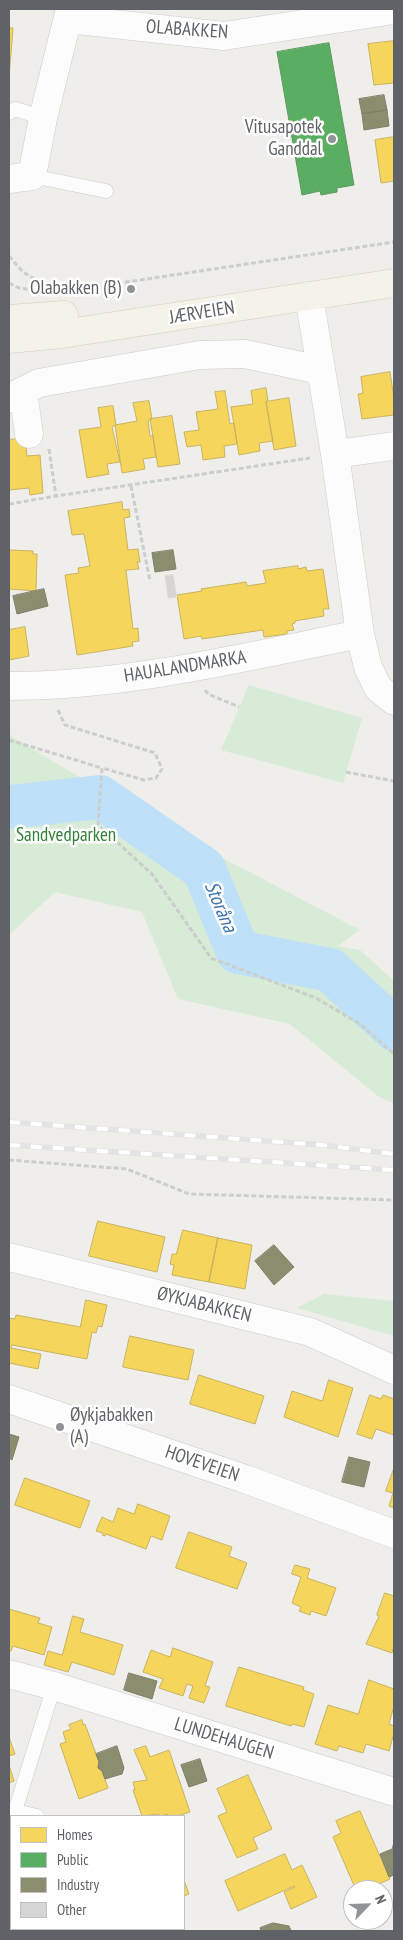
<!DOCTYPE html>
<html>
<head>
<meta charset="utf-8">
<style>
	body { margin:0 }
	#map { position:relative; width:403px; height:1940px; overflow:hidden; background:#efeeea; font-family:"PT Sans Narrow",sans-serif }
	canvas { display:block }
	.frame { position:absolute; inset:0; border:10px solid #5f6368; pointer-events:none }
	.legend { position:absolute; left:10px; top:1815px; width:175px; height:115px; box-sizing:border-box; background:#fff; border:1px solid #bfc1c3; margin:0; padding:6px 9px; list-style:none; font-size:15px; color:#5f6368 }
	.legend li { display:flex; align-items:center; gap:10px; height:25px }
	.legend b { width:25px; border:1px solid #bfc1c3 }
	.north { position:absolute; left:343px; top:1880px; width:50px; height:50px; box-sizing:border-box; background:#fff; border:1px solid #bfc1c3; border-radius:50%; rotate:66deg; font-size:14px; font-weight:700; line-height:20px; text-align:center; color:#5f6368 }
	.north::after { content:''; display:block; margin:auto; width:18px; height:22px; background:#919496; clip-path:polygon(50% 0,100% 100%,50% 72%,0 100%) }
</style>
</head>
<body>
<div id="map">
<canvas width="403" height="1940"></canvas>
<div class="frame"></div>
<ul class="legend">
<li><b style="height:14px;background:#f6d55c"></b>Homes</li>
<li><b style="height:14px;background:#5aae61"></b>Public</li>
<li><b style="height:14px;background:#8c8c6e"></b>Industry</li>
<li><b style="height:14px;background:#d6d5d3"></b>Other</li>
</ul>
<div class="north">N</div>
</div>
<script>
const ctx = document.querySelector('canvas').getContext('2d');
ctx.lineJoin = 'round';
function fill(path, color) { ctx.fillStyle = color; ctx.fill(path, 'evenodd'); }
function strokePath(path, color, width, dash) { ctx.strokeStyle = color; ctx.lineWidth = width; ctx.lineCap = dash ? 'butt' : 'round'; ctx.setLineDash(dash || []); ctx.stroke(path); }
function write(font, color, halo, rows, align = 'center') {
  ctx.font = font + ' "PT Sans Narrow",sans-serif'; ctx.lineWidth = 5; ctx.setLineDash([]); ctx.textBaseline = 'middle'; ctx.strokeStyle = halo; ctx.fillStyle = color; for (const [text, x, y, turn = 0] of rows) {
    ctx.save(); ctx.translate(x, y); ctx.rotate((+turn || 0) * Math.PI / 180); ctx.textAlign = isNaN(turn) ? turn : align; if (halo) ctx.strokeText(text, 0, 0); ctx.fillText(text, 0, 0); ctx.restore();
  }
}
const green = new Path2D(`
	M249 685 362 718 343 783 221 750Z
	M9 735 154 822 360 930 338 946 360 950 394 981V1103L379 1097 290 1024 178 999 142 912 55 892 9 935Z
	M324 1294 394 1301V1336L297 1308Z`);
const homes = new Path2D(`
	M9 28H13L9 78Z
	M394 41V83L374 85 368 44Z
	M394 137V181L381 183 375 140Z
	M390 372 394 398V415L362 419 358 394 363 393 361 377Z
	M266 388 268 401 266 402 273 441 259 443 260 451 239 455 231 407 253 404 251 391Z
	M225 391 230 424 234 423 237 444 224 446 225 457 203 460 201 445 187 447 184 432 199 430 196 412 218 409 215 392Z
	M289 398 296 446 274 450 266 402Z
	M149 401 152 419 148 421 150 436H153L156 457 143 459 145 469 122 473 115 425 137 421 133 403Z
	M113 406 116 425 112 427 120 462 107 464 109 474 87 478 79 430 101 427 98 408Z
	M172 416 180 464 158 467 150 419Z
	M25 438 27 456 40 455 43 493 30 495 29 488 9 490V440Z
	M122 502 123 510 129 509 130 517 124 518 128 550 138 549 140 562H137L139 569 126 570 133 629 138 628 139 641 132 642 133 646 77 655 65 575 79 573 78 568 90 566 84 534 72 535 68 511Z
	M9 550 33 551V554H37L36 591 9 589Z
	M298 566V569L306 567 307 571 323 569 329 609H323L324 616 295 621V623L292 624 294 630 287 631V634L264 637 263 630 202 639 201 636 184 639 177 595 202 591 201 589 246 582 247 586 266 583 263 571Z
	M25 627 29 656 9 660V630Z
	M98 1221 165 1237 157 1272 89 1256Z
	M183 1230 218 1238 209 1282 172 1275 174 1265 170 1264 172 1254H176Z
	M218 1238 252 1245 245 1289 209 1282Z
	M86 1300 107 1305 102 1327 98 1326 96 1333 92 1332 87 1359 12 1345 11 1348 41 1354 38 1369 9 1363V1318L15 1319 16 1315 80 1327Z
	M130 1336 194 1350 188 1380 123 1367Z
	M199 1375 264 1396 255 1424 190 1404Z
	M329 1380 353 1388 338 1437 284 1417 292 1391 322 1401Z
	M370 1395 381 1399 383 1395 394 1399V1435L376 1429 372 1439 357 1434Z
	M394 1468V1508L389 1506 393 1493 386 1491Z
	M25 1478 90 1501 80 1528 15 1505Z
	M138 1504 170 1516 162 1540 151 1536 146 1549 106 1534 105 1536 102 1535 103 1533 96 1531 102 1517 113 1522 118 1508 134 1514Z
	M189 1532 232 1547 229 1556 247 1563 237 1589 176 1568Z
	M295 1565 310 1569 307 1578 336 1588 326 1616 311 1611 310 1615 299 1611 301 1607 292 1603 301 1577 292 1574Z
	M385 1593 394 1596V1646L392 1653 366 1644 379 1616 377 1615Z
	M9 1609 40 1618 38 1623 52 1627 44 1655 13 1646 11 1651H9Z
	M73 1616 84 1619 80 1632 123 1645 114 1675 72 1662 68 1672 44 1665 48 1651 62 1655Z
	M173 1648 213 1662 205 1686 210 1687 204 1703 189 1698 193 1686 187 1684 183 1696 159 1688 163 1679 143 1672 151 1650 170 1657Z
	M239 1667 304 1687 303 1690 314 1694 304 1727 292 1724 291 1726 226 1706Z
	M369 1680 394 1689V1706L389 1724 394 1726V1733L389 1751 366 1744 363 1753 339 1746 337 1751 315 1744 328 1705 358 1714Z
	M82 1720 83 1725 85 1724 99 1762 98 1768 102 1771 108 1788 79 1799 60 1744 66 1742 63 1732 71 1729 69 1725Z
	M9 1737 15 1754 9 1756Z
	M146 1746 150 1757 169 1750 190 1812 177 1816H168L167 1814 161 1816 158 1814 142 1816 133 1790H135L133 1782 147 1780 134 1750Z
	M9 1765 14 1781 9 1783Z
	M248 1775 272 1829 253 1838 258 1849 237 1858 218 1816 227 1812 217 1789Z
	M360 1811 390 1879 365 1890H356L333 1837 341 1833 336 1821Z
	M285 1854 292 1870 302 1865 317 1897 291 1909 284 1892 295 1887 294 1886 238 1911 225 1881Z
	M184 1880 189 1894 184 1896Z`);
const public = new Path2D(`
	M329 43 354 185 337 188V192L321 195 320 191 302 195 277 52Z`);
const industry = new Path2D(`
	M384 95 387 110 362 114 359 99Z
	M387 110 389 126 364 130 362 114Z
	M173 550 176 569 155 572 152 553Z
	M44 589 48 606 17 614 13 596Z
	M274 1245 294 1267 274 1285 255 1261Z
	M9 1434 19 1437 12 1460 9 1458Z
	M349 1457 370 1462 364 1487 342 1482Z
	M129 1673 157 1681 152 1699 124 1690Z
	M117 1746 124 1768 122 1774 105 1779 102 1771 98 1768 99 1762 96 1754Z
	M200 1759 207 1781 189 1787 181 1765Z
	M394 1842V1875L389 1877 380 1854 392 1849Z
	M273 1923 289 1926 291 1931H261L260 1928Z`);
const river = new Path2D(`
	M9 807 100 797 204 869 238 952 330 970 394 1029`);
const building = new Path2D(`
	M173 575 177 597 168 598 165 576Z`);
const path = new Path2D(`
	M9 256 23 272 51 289
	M9 283 19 288 32 290
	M73 290 394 242
	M49 449 56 496
	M131 486 150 581
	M9 504 56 496 310 458
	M205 690 208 694 239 707
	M58 710 65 725 155 753 162 769 156 778 144 780 102 768
	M9 740 102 768 98 825 152 874 211 958 316 998 360 1024 394 1054
	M346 772 394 781
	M9 1160 127 1169 189 1194 394 1200`);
const service = new Path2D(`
	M9 113 15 109 43 118
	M32 176 106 191
	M37 1816 15 1811 54 1686`);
const minor = new Path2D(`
	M68 19 224 36 394 10
	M9 179 32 176 43 118 70 9
	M309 296 335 454 360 634 368 667 378 688 394 701
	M23 392 29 434
	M9 398 39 383 200 355 245 354 320 370
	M335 454 394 446
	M9 686C127 686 245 657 360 634
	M9 1257 310 1332 394 1370
	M9 1674 54 1686 394 1792`);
const secondary = new Path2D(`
	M9 1399 245 1479 394 1534`);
const primary = new Path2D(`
	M9 319 64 315
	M9 339 62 334 394 283`);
const rail = new Path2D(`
	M9 1122 322 1145 394 1154
	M9 1145 394 1170`);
const markers = [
	[332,139,5,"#919496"],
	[131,289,5,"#919496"],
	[60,1427,5,"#919496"]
];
const streetNames = [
	["OLABAKKEN",187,30,4],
	["JÆRVEIEN",202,313,-9],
	["HAUALANDMARKA",185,667,-9],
	["ØYKJABAKKEN",204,1305,14],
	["HOVEVEIEN",202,1464,19],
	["LUNDEHAUGEN",224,1739,17]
];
const poiNames = [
	["Vitusapotek",322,128],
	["Ganddal",322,150],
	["Olabakken (B)",121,289],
	["Øykjabakken",70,1416,"left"],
	["(A)",70,1438,"left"]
];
const parkNames = [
	["Sandvedparken",66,836]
];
const waterNames = [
	["Storåna",220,907,67]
];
fill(green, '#d8ebd6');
fill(homes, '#f6d55c');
strokePath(homes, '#c9b360', 1);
fill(public, '#5aae61');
strokePath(public, '#5c9863', 1);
fill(industry, '#8c8c6e');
strokePath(industry, '#7e806c', 1);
strokePath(river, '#bfe0f9', 44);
fill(building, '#d6d5d3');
strokePath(building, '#deddd9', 1);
strokePath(service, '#cbcccc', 15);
strokePath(minor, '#cbcccc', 29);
strokePath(secondary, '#cacacb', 29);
strokePath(primary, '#d7ceb8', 29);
strokePath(path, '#cacfcc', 3, [5, 2.5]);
strokePath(service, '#fdfcfc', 14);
strokePath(minor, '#fdfcfc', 28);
strokePath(secondary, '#fdfcfc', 28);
strokePath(primary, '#f4f2e9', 28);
strokePath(rail, '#e4e4e4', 5.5);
strokePath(rail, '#fff', 4, [11]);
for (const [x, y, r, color] of markers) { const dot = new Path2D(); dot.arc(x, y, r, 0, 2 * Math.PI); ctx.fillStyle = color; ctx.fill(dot); strokePath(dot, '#fff', 2); }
write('19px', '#5f6368', '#fff', streetNames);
write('19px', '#5f6368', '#fff', poiNames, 'right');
write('19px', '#348238', '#fff', parkNames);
write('italic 20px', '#4174aa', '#fff', waterNames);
</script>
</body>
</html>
